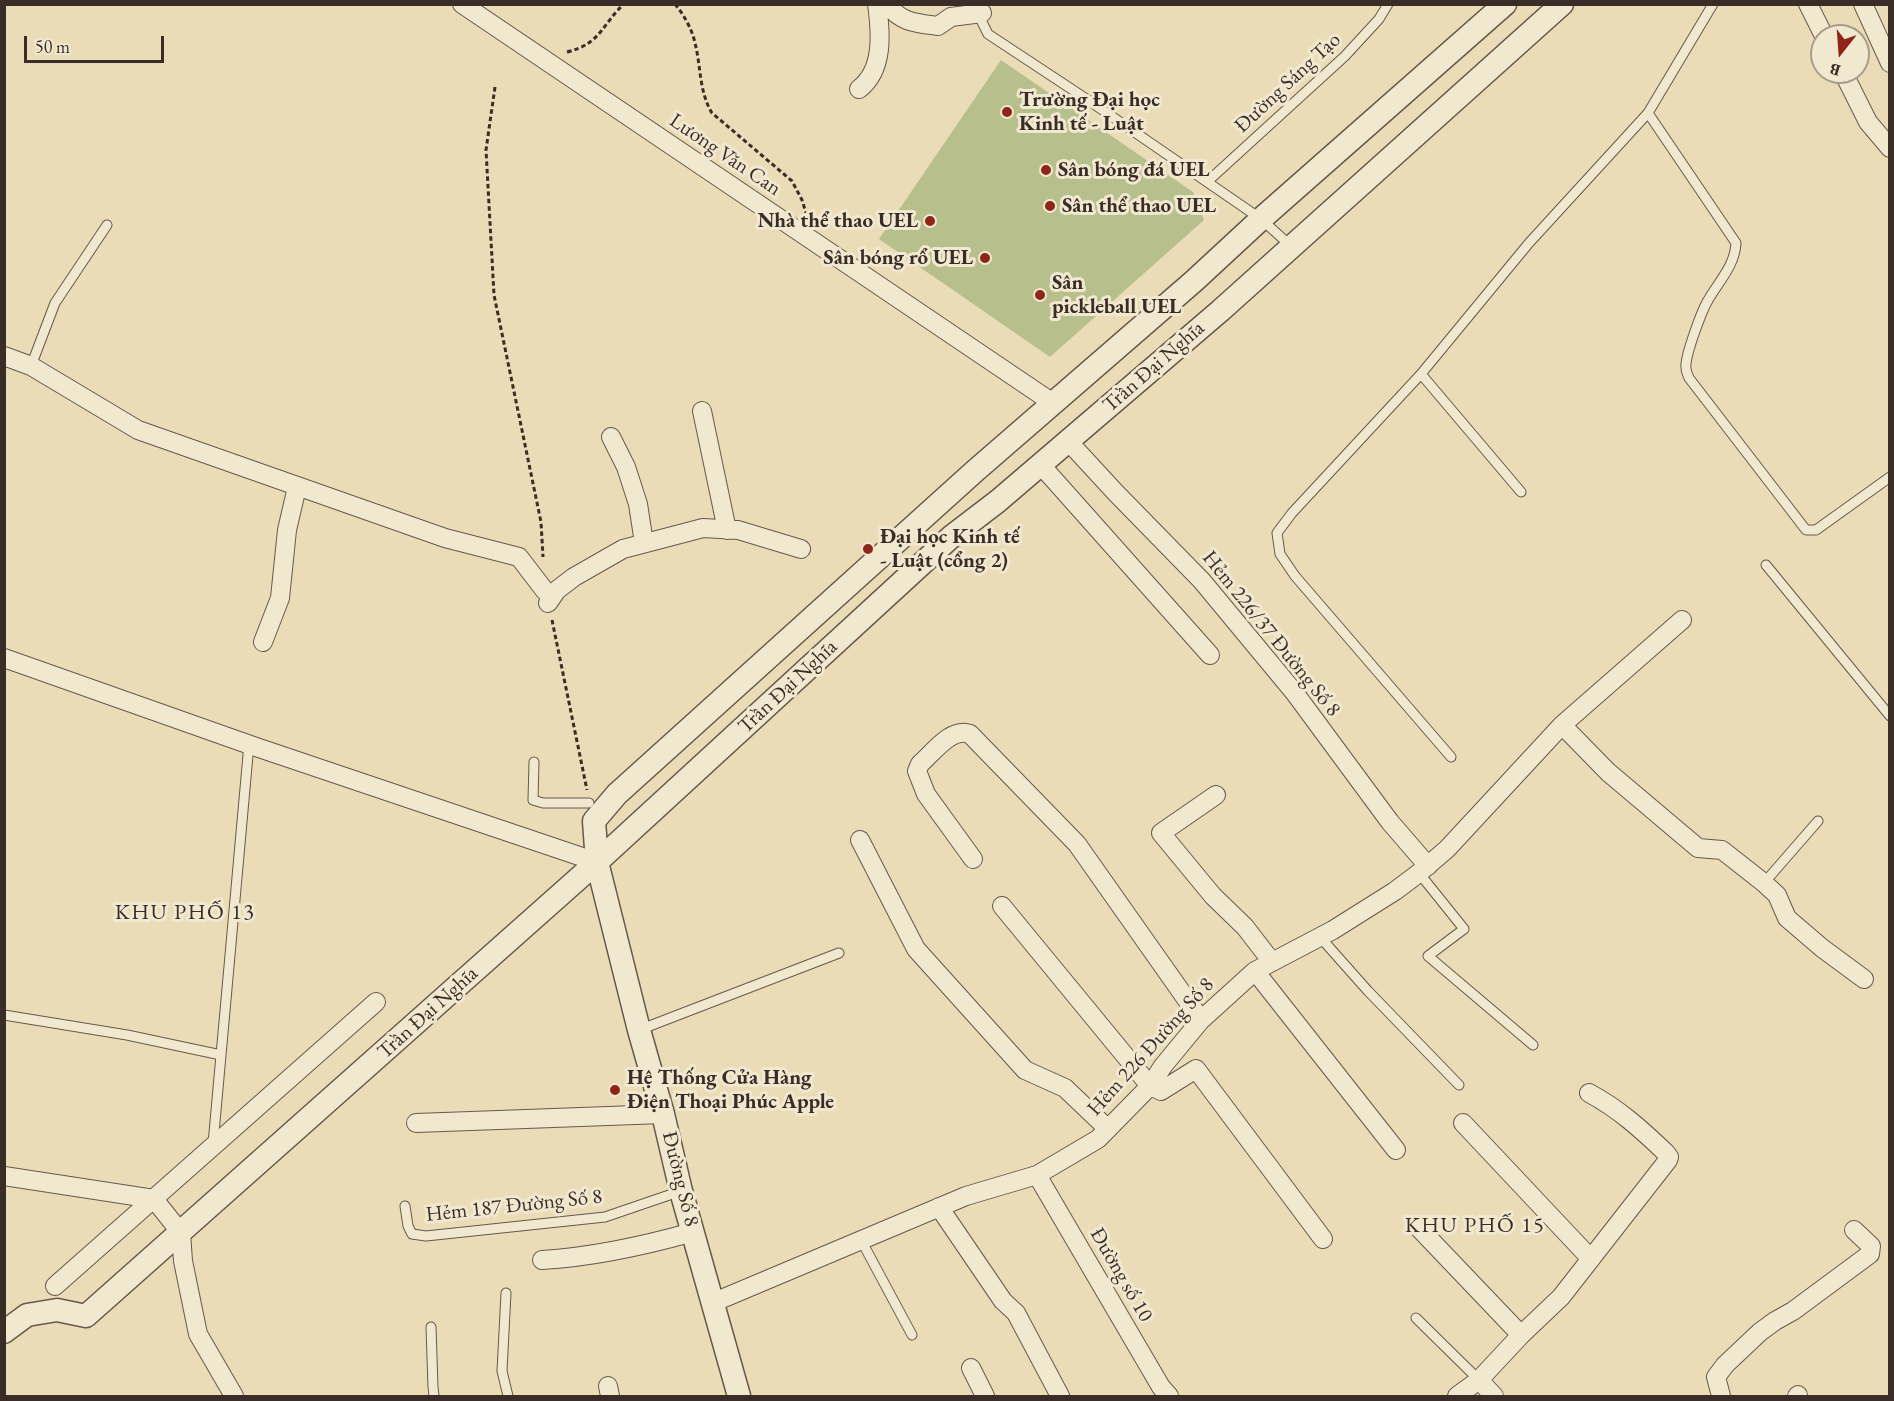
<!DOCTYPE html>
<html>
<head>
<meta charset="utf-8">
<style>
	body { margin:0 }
	#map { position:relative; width:1894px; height:1401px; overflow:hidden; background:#eadcb6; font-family:"EB Garamond",serif }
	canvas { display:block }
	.frame { position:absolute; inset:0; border:6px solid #3a2d28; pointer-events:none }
	.north { position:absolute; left:1810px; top:24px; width:60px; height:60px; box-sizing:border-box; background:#f1e8d0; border:2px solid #a89d8d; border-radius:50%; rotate:197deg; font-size:16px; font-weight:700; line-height:24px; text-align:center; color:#3a2d28 }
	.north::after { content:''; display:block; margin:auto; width:21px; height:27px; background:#8f2418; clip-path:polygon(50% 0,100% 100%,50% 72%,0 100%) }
	.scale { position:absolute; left:24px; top:36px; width:140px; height:27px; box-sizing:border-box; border:3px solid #3a2d28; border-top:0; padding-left:8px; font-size:18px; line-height:21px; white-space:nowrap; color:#3a2d28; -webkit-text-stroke:4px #f1e8d0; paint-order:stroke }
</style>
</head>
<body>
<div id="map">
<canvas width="1894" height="1401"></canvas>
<div class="frame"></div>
<div class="north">B</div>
<div class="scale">50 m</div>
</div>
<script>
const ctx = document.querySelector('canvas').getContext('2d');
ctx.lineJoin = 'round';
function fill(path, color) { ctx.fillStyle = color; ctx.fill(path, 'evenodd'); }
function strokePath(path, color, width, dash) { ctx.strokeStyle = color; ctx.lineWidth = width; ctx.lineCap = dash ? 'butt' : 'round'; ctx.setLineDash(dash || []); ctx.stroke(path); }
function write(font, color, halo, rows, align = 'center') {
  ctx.font = font + ' "EB Garamond",serif'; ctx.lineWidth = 6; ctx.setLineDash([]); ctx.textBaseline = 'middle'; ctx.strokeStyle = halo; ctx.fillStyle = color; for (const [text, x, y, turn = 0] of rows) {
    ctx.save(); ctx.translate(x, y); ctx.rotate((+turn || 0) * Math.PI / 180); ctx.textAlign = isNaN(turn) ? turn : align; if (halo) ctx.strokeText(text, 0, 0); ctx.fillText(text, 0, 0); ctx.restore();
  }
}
const green = new Path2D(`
	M1001 60 1193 192 1204 220 1050 357 879 239Z`);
const path = new Path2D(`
	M675 4C684 15 692 29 695 43 701 66 699 92 712 113L792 181 802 200 806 213
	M567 52C601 44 602 24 624 4
	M495 87 486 150 494 295 541 522 543 557
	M552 620 587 790`);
const service = new Path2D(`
	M981 10 982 22 988 34 1088 100 1261 219 1292 247
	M1648 113 1736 243C1735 266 1718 282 1707 302 1701 313 1687 351 1686 364 1685 370 1687 373 1689 378L1806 530H1816L1890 477
	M1207 182 1345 56 1379 19 1388 4
	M31 366 55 303 107 225
	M1421 374 1521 492
	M1766 565 1890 716
	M1451 757 1295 576 1280 554 1277 533 1292 513 1421 374 1529 243 1648 113 1713 4
	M534 762 533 800 543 803H589
	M1419 873 1464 929 1428 956 1533 1045
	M1764 883 1818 821
	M1320 937 1368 991 1459 1085
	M4 1015 127 1035 221 1055
	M639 1030 839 953
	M213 1144 249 744
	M405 1206 408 1226 412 1234 426 1236 605 1217 681 1191
	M861 1240 912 1335
	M506 1293 502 1371 508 1396
	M1416 1318 1479 1380
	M431 1327 433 1387 434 1396`);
const minor = new Path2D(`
	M462 4 1053 403
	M887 4C901 23 916 23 938 26L951 17 982 13
	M1808 4 1824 36
	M1863 4 1890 63
	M1843 72 1868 122 1890 148
	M859 89C884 70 881 33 877 4
	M4 356 31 366 138 430 445 538 519 557 545 591
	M702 411 727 530
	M611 437 626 467 638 504 644 543
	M1068 441 1115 492 1202 581 1294 692 1390 822 1428 866
	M1040 464 1210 655
	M548 603 557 590 574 577 623 549 703 528 738 530 801 549
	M263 642 280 598 287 530 297 487
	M4 658 256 747 597 862
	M1562 725 1608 772 1698 848 1722 850 1764 883 1777 895 1787 918 1822 948 1864 979
	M1216 795 1161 833 1213 896 1245 927 1272 962
	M860 840 916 949 1025 1070 1065 1088 1108 1129
	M973 859 926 794 917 771 920 764C933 753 951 727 970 734L1077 844 1201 1020
	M1002 906 1150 1086 1161 1091 1196 1069 1323 1239
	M1255 971 1396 1150
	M416 1123 663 1114
	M1463 1123 1591 1259
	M1037 1175 1161 1387 1169 1396
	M4 1176 154 1199 181 1233 183 1261 198 1334 234 1396
	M939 1207 1003 1301 1016 1313 1060 1396
	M1418 1227 1521 1335
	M542 1260C594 1257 643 1246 693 1232
	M55 1286 376 1002
	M712 1303 966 1196 1037 1175 1098 1139 1150 1086 1163 1066 1201 1020 1255 971 1333 930 1395 891 1419 873 1447 849 1562 725 1682 620
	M971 1368 985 1396
	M1479 1380 1521 1335 1561 1297 1668 1160 1669 1157 1666 1153C1642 1130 1619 1109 1589 1093
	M608 1386 610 1396
	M1457 1396 1479 1380 1494 1396
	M1721 1396 1716 1377 1725 1365 1760 1332 1775 1321 1793 1311 1870 1254 1871 1246 1854 1230
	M1797 1396 1798 1395`);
const tertiary = new Path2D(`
	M4 1332 27 1315 57 1310 86 1316 597 862 951 537 998 501 1220 311 1562 4
	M739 1396 681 1191 663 1114 639 1030 597 862 594 821 617 794 975 471 1194 281 1261 219 1505 4`);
const markers = [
	[1007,112,6,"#8f2418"],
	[1046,170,6,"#8f2418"],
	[1050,206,6,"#8f2418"],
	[930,221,6,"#8f2418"],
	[985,258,6,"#8f2418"],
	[1040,295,6,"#8f2418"],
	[868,549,6,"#8f2418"],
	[615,1090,6,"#8f2418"]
];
const streetNames = [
	["Đường Sáng Tạo",1288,83,-43],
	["Lương Văn Can",725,155,34],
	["Trần Đại Nghĩa",1154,367,-41],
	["Hẻm 226/37 Đường Số 8",1271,634,51],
	["Trần Đại Nghĩa",788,687,-43],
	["Trần Đại Nghĩa",428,1013,-42],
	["Hẻm 226 Đường Số 8",1151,1047,-48],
	["Đường Số 8",680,1179,76],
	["Hẻm 187 Đường Số 8",514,1206,-6],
	["Đường số 10",1121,1275,60]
];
const poiNames = [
	["Trường Đại học",1019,100],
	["Kinh tế - Luật",1019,124],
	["Sân bóng đá UEL",1058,170],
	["Sân thể thao UEL",1062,206],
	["Nhà thể thao UEL",918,221,"right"],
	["Sân bóng rổ UEL",973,258,"right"],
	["Sân",1052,283],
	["pickleball UEL",1052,307],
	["Đại học Kinh tế",880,537],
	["- Luật (cổng 2)",880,561],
	["Hệ Thống Cửa Hàng",627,1078],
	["Điện Thoại Phúc Apple",627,1102]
];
const neighbourhoodNames = [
	["KHU PHỐ 13",185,913],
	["KHU PHỐ 15",1475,1226]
];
fill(green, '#b7c08d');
strokePath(service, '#66594c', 11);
strokePath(minor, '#66594c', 20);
strokePath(tertiary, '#66594c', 25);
strokePath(path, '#3a2d28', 3, [4.5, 3]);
strokePath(service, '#f1e8d0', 9);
strokePath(minor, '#f1e8d0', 18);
strokePath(tertiary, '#f1e8d0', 22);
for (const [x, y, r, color] of markers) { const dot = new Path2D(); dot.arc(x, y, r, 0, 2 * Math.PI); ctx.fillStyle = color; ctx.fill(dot); strokePath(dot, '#f1e8d0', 2); }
write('21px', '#3a2d28', '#f1e8d0', streetNames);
write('bold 21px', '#3a2d28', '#f1e8d0', poiNames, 'left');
ctx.letterSpacing = '1.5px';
write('22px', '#3a2d28', '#f1e8d0', neighbourhoodNames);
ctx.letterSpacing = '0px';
</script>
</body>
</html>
